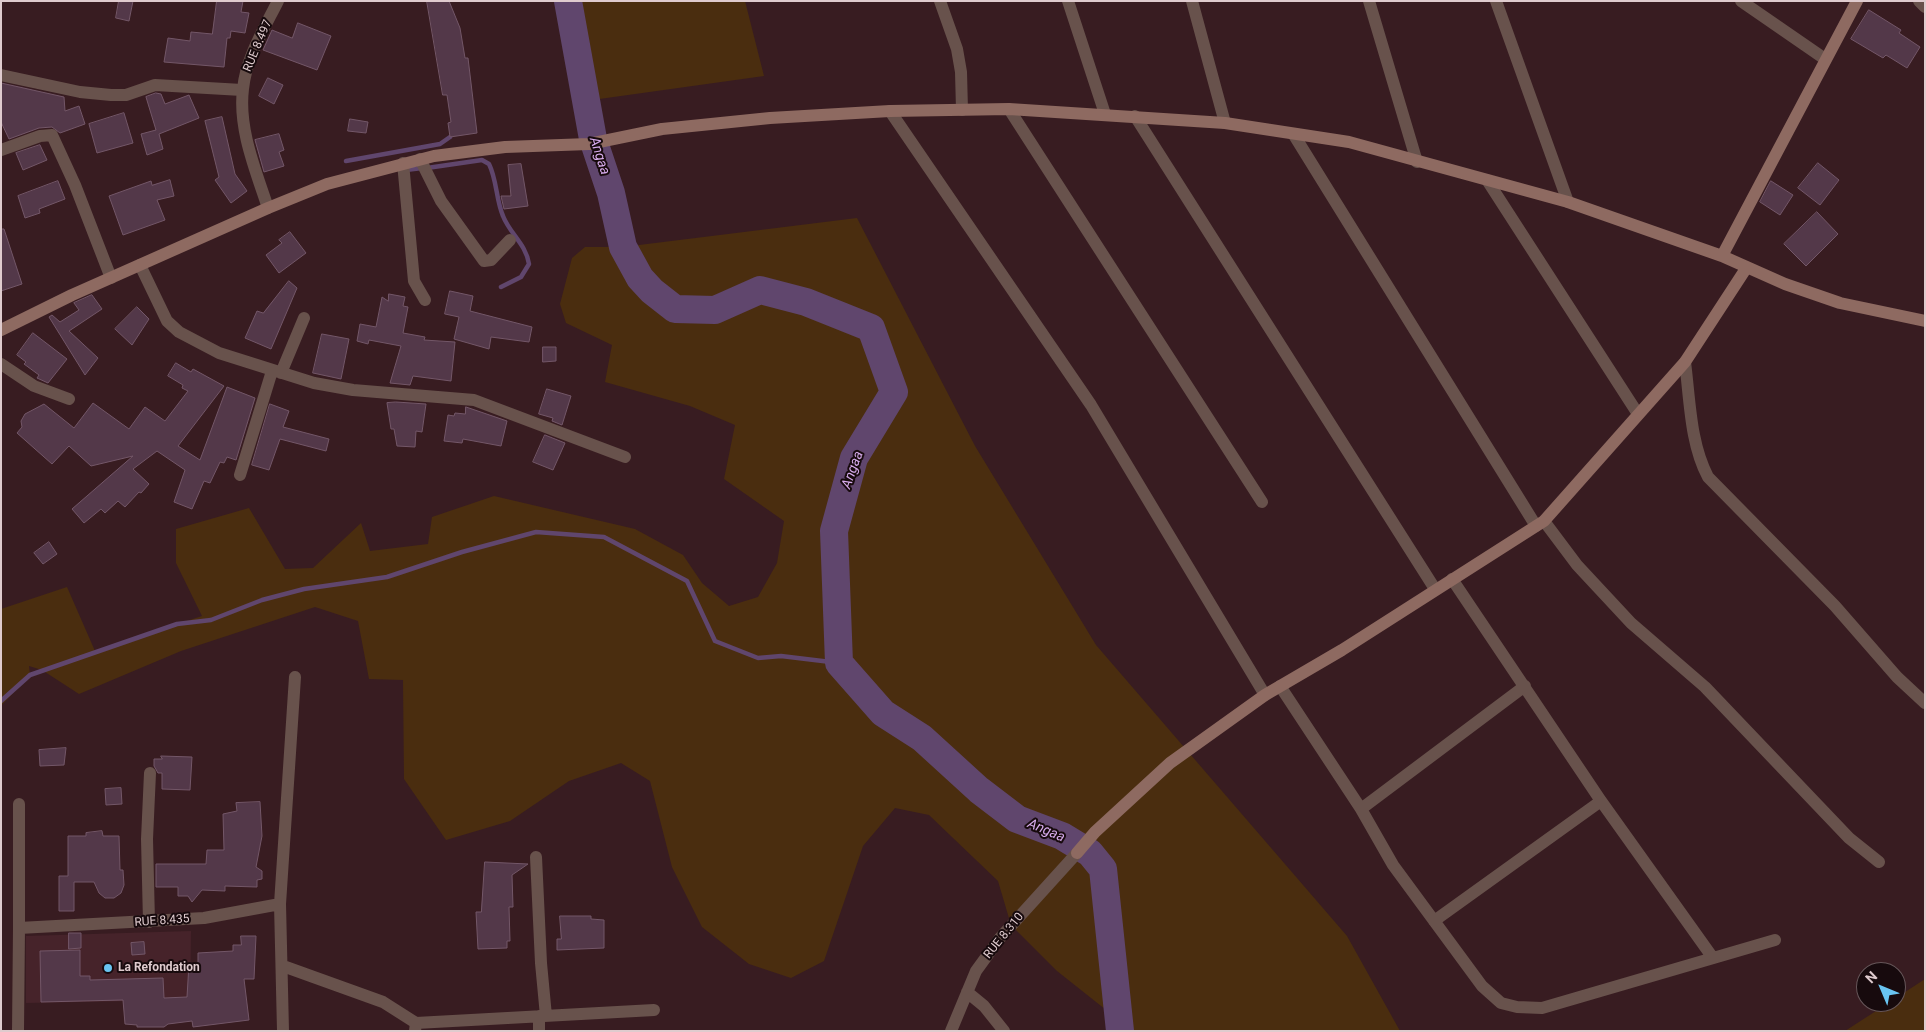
<!DOCTYPE html>
<html>
<head>
<meta charset="utf-8">
<style>
	body { margin:0 }
	#map { position:relative; width:1926px; height:1032px; overflow:hidden; background:#381c21; font-family:Roboto,sans-serif }
	canvas { display:block }
	.frame { position:absolute; inset:0; border:2px solid #dfcbce; pointer-events:none }
	.north { position:absolute; left:1856px; top:962px; width:50px; height:50px; box-sizing:border-box; background:#170a0d; border:1px solid #67575a; border-radius:50%; rotate:315deg; font-size:14px; font-weight:700; line-height:20px; text-align:center; color:#dfcbce }
	.north::after { content:''; display:block; margin:auto; width:18px; height:22px; background:#69c4f1; clip-path:polygon(50% 0,100% 100%,50% 72%,0 100%) }
</style>
</head>
<body>
<div id="map">
<canvas width="1926" height="1032"></canvas>
<div class="frame"></div>
<div class="north">N</div>
</div>
<script>
const ctx = document.querySelector('canvas').getContext('2d');
ctx.lineJoin = 'round';
function fill(path, color) { ctx.fillStyle = color; ctx.fill(path, 'evenodd'); }
function strokePath(path, color, width, dash) { ctx.strokeStyle = color; ctx.lineWidth = width; ctx.lineCap = dash ? 'butt' : 'round'; ctx.setLineDash(dash || []); ctx.stroke(path); }
function write(font, color, halo, rows, align = 'center') {
  ctx.font = font + ' Roboto,sans-serif'; ctx.lineWidth = 4; ctx.setLineDash([]); ctx.textBaseline = 'middle'; ctx.strokeStyle = halo; ctx.fillStyle = color; for (const [text, x, y, turn = 0] of rows) {
    ctx.save(); ctx.translate(x, y); ctx.rotate((+turn || 0) * Math.PI / 180); ctx.textAlign = isNaN(turn) ? turn : align; if (halo) ctx.strokeText(text, 0, 0); ctx.fillText(text, 0, 0); ctx.restore();
  }
}
const built = new Path2D(`
	M191 931 190 1000 26 1003V936Z`);
const green = new Path2D(`
	M568 1H745L764 76 585 101 576 33Z
	M857 218 975 446 1096 645 1347 936 1400 1031H1120V1021L1057 971 1011 925 998 881 929 815 895 808 863 846 824 961 791 978 749 964 702 927 672 867 650 781 621 763 569 781 510 821 446 840 404 779 403 680 369 679 358 621 315 607 181 651 79 694 42 670 29 666 30 675 1 706V609L67 587 95 651 202 616 176 563V529L249 508 285 569 313 568 361 523 370 551 428 544 432 517 494 496 635 529 683 555 702 583 729 606 758 597 777 563 784 521 724 479 735 425 690 406 605 382 612 345 566 323 560 304 572 258 585 247H623Z
	M1925 979V1031H1845L1890 1002H1896V998Z`);
const stream = new Path2D(`
	M346 161 440 144 450 137
	M427 168 482 160 489 164C497 180 496 200 503 216 510 234 526 244 529 264L521 277 501 287
	M406 170 422 168
	M1 701 30 675 177 624 211 620 262 600 304 589 387 577 462 552 536 532 604 537 687 581 715 641 758 658 781 656 839 663`);
const river = new Path2D(`
	M568 1 593 139 611 193 623 247 640 278 652 291 675 309 715 310 760 290 806 302 871 328 894 392 854 458 834 531 839 663 883 713 922 738 979 790 1017 819 1062 836 1090 853 1103 869 1120 1031`);
const building = new Path2D(`
	M119 1H133L129 21 116 18Z
	M217 1H243L241 12 249 13 245 33 231 31 230 38H227L224 67 164 62 168 38 190 41 191 32 212 34Z
	M427 1H449L460 28 465 58H468L477 133 450 137 448 123 451 122 447 95H443Z
	M1869 10 1901 30 1899 33 1920 47 1907 68 1886 55 1883 58 1851 39Z
	M298 23 331 36 317 70 263 50 272 30 292 38Z
	M268 78 283 85 274 104 259 96Z
	M1 83 64 97 65 111 79 106 85 124 60 133 52 127 39 128 9 139 1 122Z
	M156 93 161 94 165 104 189 95 199 118 159 134 163 149 147 155 141 134 156 130 146 97Z
	M124 113 133 143 97 153 89 124Z
	M222 117 235 174 247 191 231 203 215 180 219 177 205 121Z
	M350 119 368 122 366 133 348 131Z
	M279 134 284 150 279 152 284 166 264 172 255 140Z
	M40 145 47 160 23 170 16 153Z
	M1818 163 1839 180 1820 205 1798 188Z
	M521 164 528 206 504 209 501 196H511L508 165Z
	M170 180 174 196 157 200 165 220 123 235 109 196 151 181 152 185Z
	M58 181 65 199 39 209 40 213 25 218 18 196Z
	M1771 181 1793 195 1780 215 1760 202Z
	M1817 212 1838 234 1806 266 1784 244Z
	M1 229H4L22 284 1 291Z
	M290 232 306 253 279 273 266 255 282 243 279 240Z
	M289 281 297 288 271 349 245 338 257 311 263 313Z
	M450 291 473 296 470 311 532 327 529 342 491 337 489 349 454 339 459 317 445 314Z
	M389 294 405 297 403 306 408 307 403 333 425 337 424 340 455 342 451 381 413 376 410 385 390 383 401 346 369 340 368 344 357 341 360 324 376 327 382 297 388 301Z
	M92 295 102 309 69 331 98 358 85 375 49 317 52 315 60 322 79 310 74 303Z
	M137 307 149 319 132 345 115 329Z
	M33 333 67 359 48 383 37 378 39 375 24 364 26 362 17 355Z
	M322 334 349 339 341 379 313 373Z
	M543 347H556V361L543 362Z
	M176 363 191 372 193 369 224 386 178 446 200 460 227 387 255 398 236 460 227 457 224 463 220 462 210 483 204 481 192 509 174 502 185 470 157 451 133 469 149 484 141 493 139 492 125 507 118 501 105 513 101 509 84 523 72 509 133 456 91 466 69 446 52 464 17 433 22 427 21 421 25 414 44 404 74 428 93 403 129 429 145 407 165 421 188 391 182 388 183 385 168 376Z
	M547 389 571 396 562 425 552 421 553 418 539 414Z
	M396 402 426 404 422 432 416 431 415 447 397 446 394 429H391L387 403Z
	M270 404 289 411 283 427 329 439 326 451 280 439 269 470 252 465Z
	M466 407 507 421 501 446 463 439 462 443 444 441 448 415 454 416 455 413 465 414Z
	M545 435 565 443 553 470 533 462Z
	M49 542 57 554 43 564 34 553Z
	M66 748 64 765 40 766 39 750Z
	M161 756 192 757 190 790 162 789V773H158L154 766V759H162Z
	M121 788 122 804 106 805 105 789Z
	M260 802 262 836 256 867 262 871V879L257 880V887L225 886V891L202 890 192 902 188 896H178V887H156V864H206L207 850H224L223 814 237 811 236 803Z
	M102 831 103 836H119L120 870H123L124 885 121 893 114 898H105L99 893 94 882H74V911H59V876H68V836H86V833Z
	M485 862 528 864 512 875 513 907H509L510 941H507V948L478 949 476 912H481Z
	M560 916H591V919L604 920V948L557 950V939H561Z
	M69 933H81V948L69 949Z
	M241 936H256L254 979H244L249 1020 193 1027 192 1021 168 1024 164 1027H137V1025L125 1024 123 1000 41 1002 40 951 80 950V976H90V980L163 978 164 998 187 997 189 964 198 963V953L233 951V945H241Z
	M144 942 145 954 132 955 131 943Z`);
const street = new Path2D(`
	M940 1 957 49 961 72 962 110
	M1068 1 1105 114
	M1192 1 1225 123
	M1369 1 1417 162
	M1496 1 1568 202
	M1741 1 1825 59
	M1919 1 1925 7
	M1 75 80 92 111 95H126L155 85 242 90
	M1009 109 1262 502
	M890 111 1091 405 1265 695
	M1135 116 1435 589
	M1294 135 1536 526
	M1 150 40 136 52 135 75 185 111 278
	M420 159 441 201 484 261 491 260 510 240
	M403 163 414 281 425 300
	M1487 180 1638 414
	M268 208C256 171 238 129 243 89 246 58 264 29 278 1
	M140 265 167 321 179 332 219 353 314 383 353 390 474 400 625 457
	M1685 362C1690 400 1690 443 1708 477L1835 606 1897 677 1925 703
	M1 364 34 386 69 399
	M281 373 304 318
	M240 475 272 371
	M1544 521 1577 565 1631 623 1705 687 1849 838 1879 862
	M1452 579 1601 801 1713 958
	M1280 686 1361 809 1393 865 1482 986 1501 1003 1517 1007 1542 1008 1775 940
	M1361 809 1525 686
	M536 857 541 963 546 1016
	M280 904 295 677
	M1434 921 1601 801
	M149 922 147 839 150 773
	M19 928V804
	M283 966 383 1002 416 1023 415 1031
	M967 992 984 1006 1004 1031
	M539 1016V1031
	M416 1023 654 1010
	M18 1031 19 928 204 918 280 904 283 1031
	M951 1031 976 971 1000 938 1077 853`);
const secondary = new Path2D(`
	M1722 256 1857 1
	M1 330 72 295 268 208 327 184 434 156 505 147 589 144 662 129 770 118 890 111 1009 109 1225 123 1349 142 1568 202 1722 256 1785 284 1840 303 1925 321
	M1077 853 1095 832 1170 763 1265 695 1342 650 1544 521 1685 362 1747 267`);
const markers = [
	[108,968,5,"#69c4f1"]
];
const streetNames = [
	["RUE 8.497",258,46,-67],
	["RUE 8.435",162,921,-4],
	["RUE 8.310",1004,936,-51]
];
const poiNames = [
	["La Refondation",118,968]
];
const waterNames = [
	["Angaa",599,156,72],
	["Angaa",853,470,-70],
	["Angaa",1046,831,23]
];
fill(built, '#46232a');
fill(green, '#4a2d0f');
strokePath(stream, '#60466d', 4.5);
strokePath(river, '#60466d', 28);
fill(building, '#533849');
strokePath(building, '#735768', 1);
strokePath(street, '#68524c', 12);
strokePath(secondary, '#8e6a61', 12);
for (const [x, y, r, color] of markers) { const dot = new Path2D(); dot.arc(x, y, r, 0, 2 * Math.PI); ctx.fillStyle = color; ctx.fill(dot); strokePath(dot, '#170a0d', 2); }
write('12px', '#dfcbce', '#170a0d', streetNames);
write('bold 12px', '#dfcbce', '#170a0d', poiNames, 'left');
write('italic 14px', '#d6abeb', '#170a0d', waterNames);
</script>
</body>
</html>
